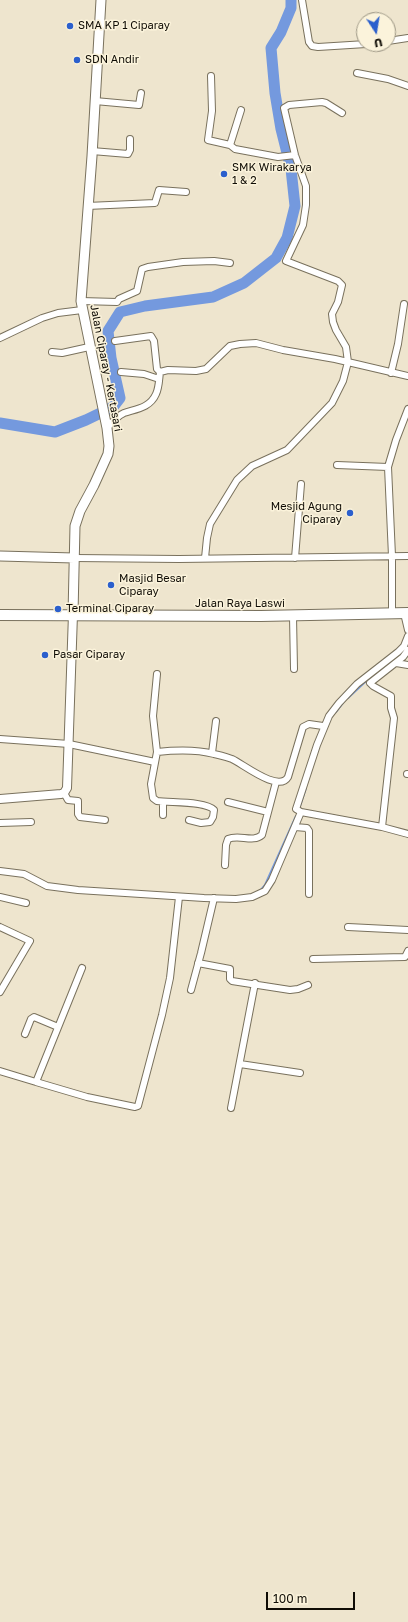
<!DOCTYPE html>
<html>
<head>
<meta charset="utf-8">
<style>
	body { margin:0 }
	#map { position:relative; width:408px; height:1622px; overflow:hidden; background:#eee5ce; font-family:"Golos Text",sans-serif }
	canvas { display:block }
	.north { position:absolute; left:356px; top:12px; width:40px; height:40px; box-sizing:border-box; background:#fbf3db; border:1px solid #9d9785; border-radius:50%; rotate:168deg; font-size:11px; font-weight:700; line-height:16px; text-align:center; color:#0f0c05 }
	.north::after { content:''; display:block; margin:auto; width:14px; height:18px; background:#2b5fcd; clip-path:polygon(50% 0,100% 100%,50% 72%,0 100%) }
	.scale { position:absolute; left:266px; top:1592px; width:89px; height:18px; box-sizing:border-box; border:2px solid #0f0c05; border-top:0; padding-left:5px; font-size:12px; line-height:14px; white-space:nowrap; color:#0f0c05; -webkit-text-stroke:3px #fbf3db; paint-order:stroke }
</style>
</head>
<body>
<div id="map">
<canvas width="408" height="1622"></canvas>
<div class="north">U</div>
<div class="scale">100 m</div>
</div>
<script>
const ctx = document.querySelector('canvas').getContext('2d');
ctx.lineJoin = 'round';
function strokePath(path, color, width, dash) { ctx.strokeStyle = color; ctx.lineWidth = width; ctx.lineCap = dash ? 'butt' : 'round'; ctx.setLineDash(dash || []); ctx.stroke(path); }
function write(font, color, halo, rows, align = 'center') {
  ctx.font = font + ' "Golos Text",sans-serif'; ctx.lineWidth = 3; ctx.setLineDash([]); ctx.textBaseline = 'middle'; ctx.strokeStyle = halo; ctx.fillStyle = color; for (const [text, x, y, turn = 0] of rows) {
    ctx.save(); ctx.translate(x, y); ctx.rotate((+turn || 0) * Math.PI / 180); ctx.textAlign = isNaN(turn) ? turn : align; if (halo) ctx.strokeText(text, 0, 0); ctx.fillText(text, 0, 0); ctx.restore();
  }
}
const stream = new Path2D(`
	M348 698 364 683 383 669
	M336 712 343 703
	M300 806 306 788
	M260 891 265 885 296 816`);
const river = new Path2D(`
	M0 423 55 432 86 420 113 407 120 398 111 358 108 331 120 312 145 306 213 297 244 283 276 258 287 238 295 206 291 169 281 129 275 93 271 48 281 32 291 8V0`);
const minor = new Path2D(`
	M302 0 309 42 312 46 318 47 366 44
	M388 41 408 38
	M357 73 388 79 408 86
	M211 76 212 111 208 140 230 145
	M95 101 139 105 141 93
	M241 110 230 145 235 149 278 157 295 155
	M92 151 128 154 130 150V139
	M87 206 155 203 159 190 186 192
	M81 301 117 302 119 299 137 291 142 269 148 267 183 262 214 261 230 263
	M0 338 42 318 58 313 82 310
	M115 341 151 336 154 341 157 369 160 372
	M52 352 62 353 89 347
	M121 372 144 374 159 379
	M391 373 398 344 404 304
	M107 428C112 422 117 416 124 413 136 409 150 408 156 394 159 388 159 380 160 372L168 370 196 371 206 369 230 346 240 344 256 343 283 350 335 359 408 376
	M337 465 388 467
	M74 558 179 559 408 556
	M205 558 207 538 210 524 237 480 252 466 287 450 332 403 343 381 348 362 346 347 336 330 333 322 332 314 338 302 342 285 338 281 286 261 303 225 306 205V186L295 155 284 108 289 105 322 102 326 103 342 113
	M295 558 301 484
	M392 613V556L388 467 396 440 408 409
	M404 613 408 630
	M293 616 294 669
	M408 650 403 657 370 683 373 686 391 696V708L394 718 382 827 408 834
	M396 663 408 665
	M157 674 153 716 157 752 151 784 153 798 157 801C170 803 206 801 214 810L213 817 210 822 201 823 189 820
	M0 739 69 744 155 762
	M157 752C176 750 195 749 214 754 220 755 226 757 232 759 243 764 279 793 288 777L303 727 309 724 323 726
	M212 753 216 721
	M407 774H408
	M64 793 68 800 78 801V814L80 817 105 820
	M163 802V815
	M228 802 268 812
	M301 812 382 827
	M0 823 31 822
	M295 827 307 828 309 831V894
	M225 865 226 845 228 839C239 834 253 843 262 835L276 782
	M0 871 24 874 47 886 78 890 204 898 236 899 252 897 265 891 272 880 301 812 296 809 317 745 329 716 339 703 357 684 398 652 404 646 408 636
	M0 897 26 903
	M0 927 30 941 0 992
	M348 927 408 930
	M313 959 405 957 408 951
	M198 963 230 969V979L232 981 290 990 298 989 308 985
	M191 990 201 953 214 898
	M25 1034 31 1019 34 1017 58 1027
	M240 1064 300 1073
	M0 1071 36 1082 82 968
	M36 1082 87 1097 135 1107 138 1106 162 1015 170 978 179 897
	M231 1108 255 983`);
const tertiary = new Path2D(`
	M0 799 61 794 64 793 67 788 73 614`);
const secondary = new Path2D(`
	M0 556 74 558
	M73 614 75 526 80 511 94 485 108 454 109 446 107 428 81 301 92 156 101 0`);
const primary = new Path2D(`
	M0 615 261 616 408 613`);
const markers = [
	[70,26,4,"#2b5fcd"],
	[77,60,4,"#2b5fcd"],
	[224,174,4,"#2b5fcd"],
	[350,513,4,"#2b5fcd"],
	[111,585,4,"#2b5fcd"],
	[58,609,4,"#2b5fcd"],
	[45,655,4,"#2b5fcd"]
];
const poiNames = [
	["SMA KP 1 Ciparay",78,26],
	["SDN Andir",85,60],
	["SMK Wirakarya",232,168],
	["1 & 2",232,181],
	["Mesjid Agung",342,507,"right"],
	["Ciparay",342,520,"right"],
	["Masjid Besar",119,579],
	["Ciparay",119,592],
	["Terminal Ciparay",66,609],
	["Pasar Ciparay",53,655]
];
const streetNames = [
	["Jalan Ciparay - Kertasari",106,368,79],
	["Jalan Raya Laswi",240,604]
];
strokePath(stream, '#7499de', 2);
strokePath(river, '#7499de', 11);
strokePath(minor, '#79715d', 8);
strokePath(tertiary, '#79715d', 10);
strokePath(secondary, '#79715d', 11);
strokePath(primary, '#79715d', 12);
strokePath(minor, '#fff', 6);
strokePath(tertiary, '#fff', 8);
strokePath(secondary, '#fff', 9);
strokePath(primary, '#fff', 10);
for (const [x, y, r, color] of markers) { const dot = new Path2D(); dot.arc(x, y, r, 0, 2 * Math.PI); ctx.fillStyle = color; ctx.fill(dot); strokePath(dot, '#fbf3db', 1.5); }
write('11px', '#0f0c05', '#fbf3db', poiNames, 'left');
write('11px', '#0f0c05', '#fbf3db', streetNames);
</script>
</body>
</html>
